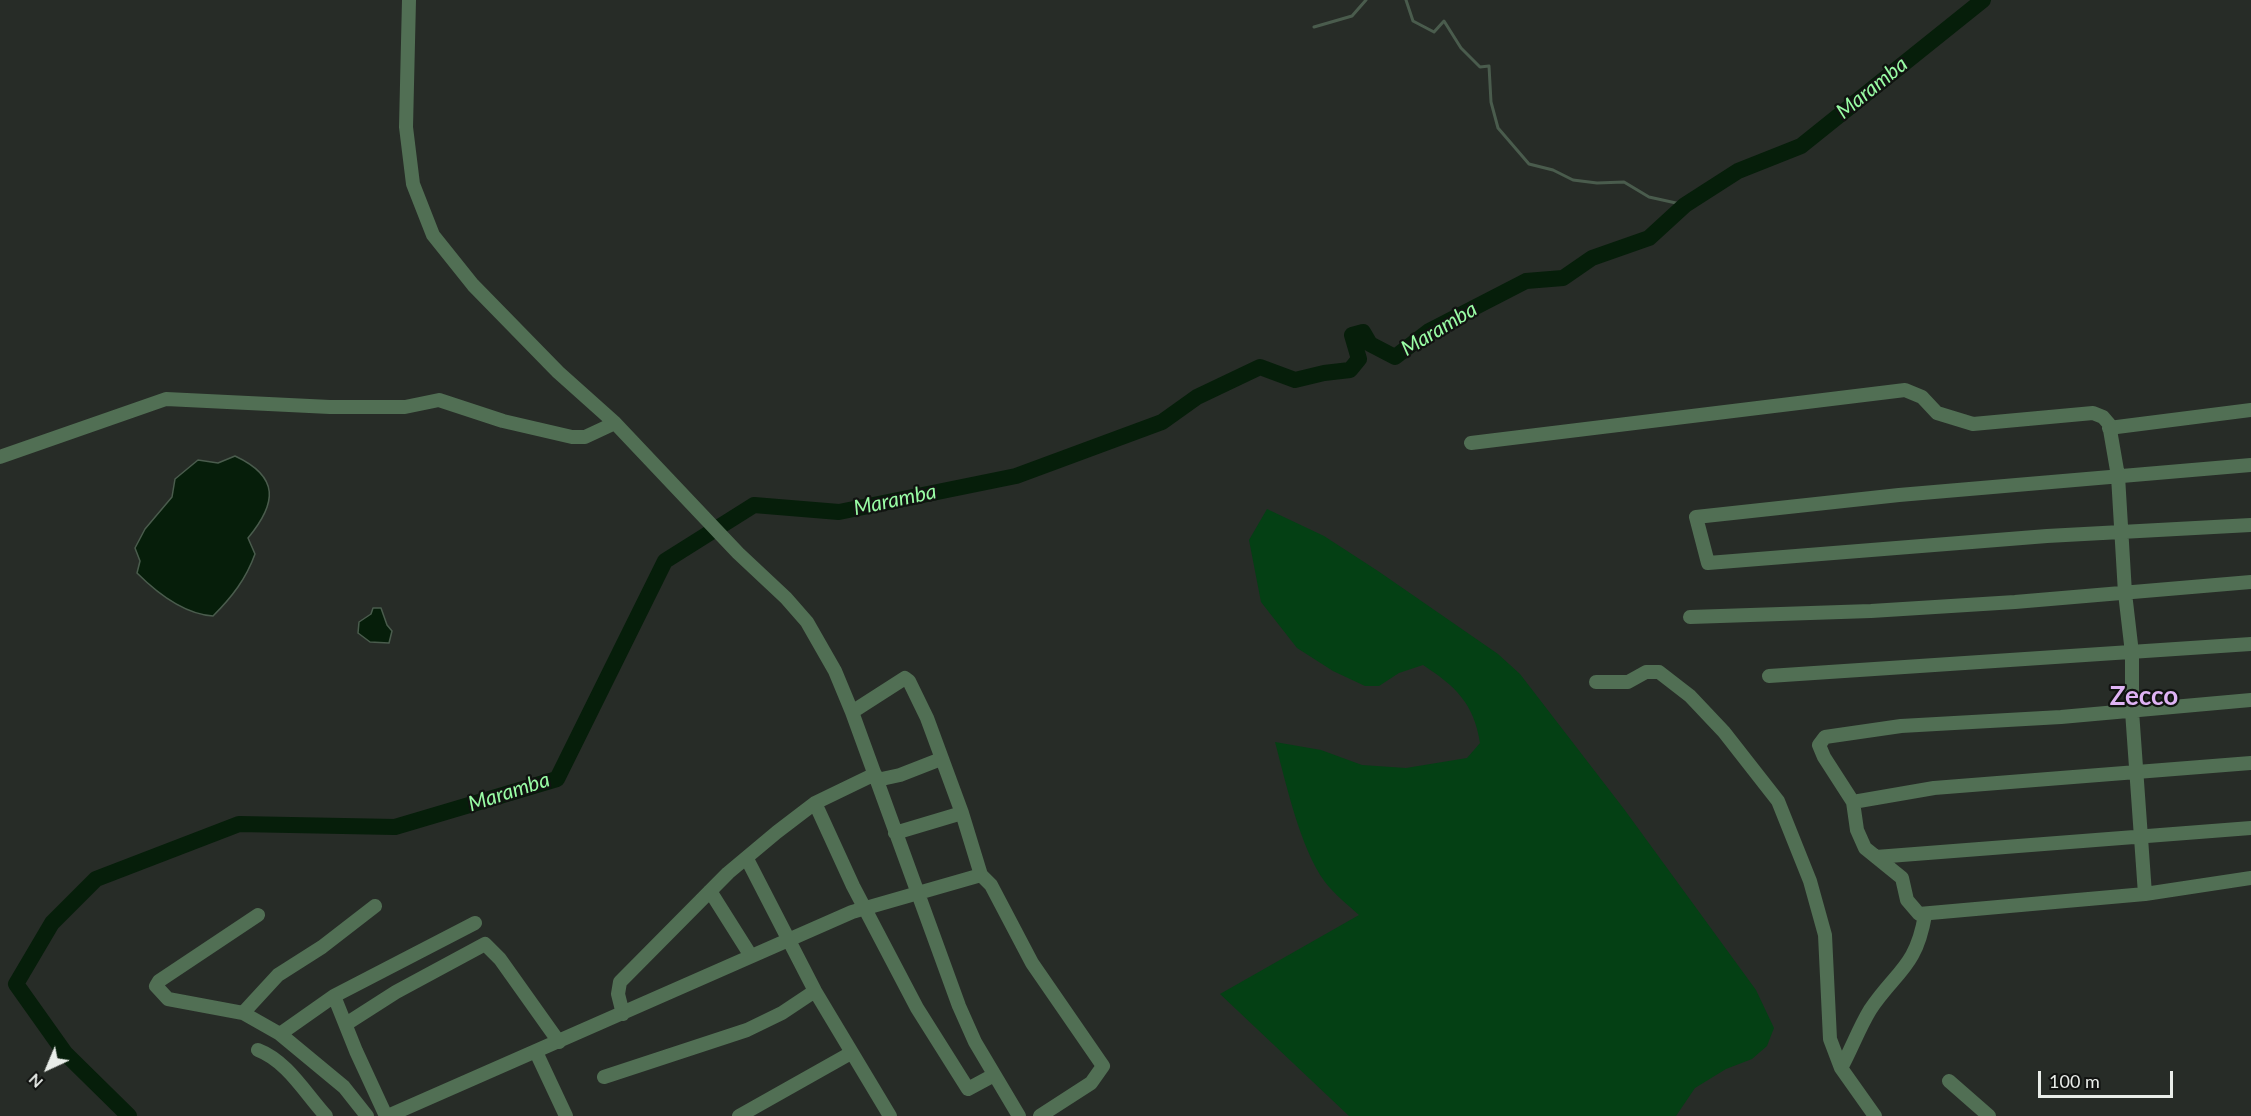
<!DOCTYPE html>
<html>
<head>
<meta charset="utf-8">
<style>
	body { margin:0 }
	#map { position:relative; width:2251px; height:1116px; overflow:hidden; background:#272c27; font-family:Lato,sans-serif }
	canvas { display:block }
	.north { position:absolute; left:18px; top:1038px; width:60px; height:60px; -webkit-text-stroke:4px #111311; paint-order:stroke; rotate:224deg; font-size:16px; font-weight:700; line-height:24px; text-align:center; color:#e9ede9 }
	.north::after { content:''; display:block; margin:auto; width:21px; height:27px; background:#e9ede9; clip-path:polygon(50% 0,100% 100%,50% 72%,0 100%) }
	.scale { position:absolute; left:2038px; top:1071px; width:135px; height:27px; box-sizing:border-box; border:3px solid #e9ede9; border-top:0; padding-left:8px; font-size:18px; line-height:21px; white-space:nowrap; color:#e9ede9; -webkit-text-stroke:4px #111311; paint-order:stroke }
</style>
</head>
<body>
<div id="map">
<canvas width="2251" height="1116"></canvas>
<div class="north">N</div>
<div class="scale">100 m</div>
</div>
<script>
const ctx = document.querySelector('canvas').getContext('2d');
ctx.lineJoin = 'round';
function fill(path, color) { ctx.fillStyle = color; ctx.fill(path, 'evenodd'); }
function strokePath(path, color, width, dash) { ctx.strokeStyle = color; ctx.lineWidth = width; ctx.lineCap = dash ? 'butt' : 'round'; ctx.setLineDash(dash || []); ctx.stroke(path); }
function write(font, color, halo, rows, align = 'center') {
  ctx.font = font + ' Lato,sans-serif'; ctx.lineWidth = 4.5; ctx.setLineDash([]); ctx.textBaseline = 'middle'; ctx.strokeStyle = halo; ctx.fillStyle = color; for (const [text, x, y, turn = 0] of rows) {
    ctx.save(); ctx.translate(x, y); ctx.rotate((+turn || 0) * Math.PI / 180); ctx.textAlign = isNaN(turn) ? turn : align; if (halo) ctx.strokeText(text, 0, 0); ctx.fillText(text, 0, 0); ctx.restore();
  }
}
const green = new Path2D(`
	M1267 509 1324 536 1378 571 1498 654 1520 674 1624 809 1756 990 1774 1028 1767 1046 1752 1059 1726 1069 1695 1088 1676 1116H1349L1220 994 1359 915C1347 904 1335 895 1325 882 1300 848 1286 783 1275 742L1321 750 1362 765 1406 768 1467 758 1480 743C1474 703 1455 686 1423 665L1399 673 1379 686H1365L1333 671 1297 648 1261 602 1249 540Z`);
const water = new Path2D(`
	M235 456C280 477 277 503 248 538L255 554C246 579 232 597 213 616 183 614 157 593 137 573L140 561 135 548 145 529 172 497 175 479 198 460 218 463Z
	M373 608H381L387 625 392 631 389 643 370 642 358 633 359 622 371 614Z`);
const stream = new Path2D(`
	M1406 0 1413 21 1434 32 1444 21 1461 48 1480 67 1489 66 1491 102 1498 128 1529 164 1553 170 1573 180 1597 183 1624 182 1649 197 1685 205
	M1314 27 1352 16 1366 0`);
const river = new Path2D(`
	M129 1116 65 1053 16 984 52 923 96 879 239 824 395 827 557 779 665 561 754 505 839 512 1016 476 1162 422 1197 397 1260 367 1295 380 1324 373 1350 370 1359 359 1352 335 1363 332 1370 344 1395 357 1429 331 1526 281 1563 278 1592 258 1649 238 1685 205 1738 171 1801 146 1983 0`);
const minor = new Path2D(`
	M409 0 406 127 413 184 433 235 473 285 558 372 615 423 738 553 786 598 807 622 835 671 852 712 959 1006 975 1042 1019 1116
	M2109 428 2251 410
	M1471 443 1905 390 1922 397 1937 413 1973 424 2093 413 2103 417 2109 424 2118 476 2125 593 2132 653V711L2145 894
	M0 457 166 399 330 407H405L439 400 503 421 572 437H585L615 423
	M2251 465 1899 495 1696 517 1708 563 2047 536 2251 525
	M1690 617 1871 611 2015 602 2251 582
	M1769 676 2251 644
	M1596 682H1628L1646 672H1659L1690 696 1724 732 1778 801 1810 881 1825 935 1830 1039 1841 1068 1875 1116
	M2251 700 2061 717 1901 726 1825 737 1819 745 1824 757 1853 802 1857 830 1865 848 1902 878 1907 900 1919 914 2145 894 2251 878
	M852 712 905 678 909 681 927 718 962 813 981 875
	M877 780 900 775 941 759
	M1853 802 1934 788 2251 763
	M815 803 853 886 917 1008 968 1089 994 1075
	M895 833 962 813
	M1876 857 2251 828
	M747 859 815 991 890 1116
	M710 891 751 956
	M258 915 159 981 156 986 168 999 243 1013 280 1034 344 1087 367 1116
	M334 996 356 1051 386 1116
	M243 1013 278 975 322 947 375 906
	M623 1014 618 994 620 982 728 873 777 832 815 803 875 774
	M346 1024 396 992 485 944 500 959 559 1042
	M280 1034 334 996 475 923
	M258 1050C287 1061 305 1093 326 1116
	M536 1052 566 1116
	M1841 1068C1851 1050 1859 1028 1870 1010 1896 971 1916 968 1925 915
	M604 1077 747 1030 782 1013 815 991
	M1949 1081 1989 1116
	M388 1116 852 912 981 875 991 885 1032 963 1103 1066 1091 1083 1040 1116
	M739 1116 851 1053`);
const waterNames = [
	["Maramba",1872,88,-39],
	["Maramba",1439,329,-31],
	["Maramba",895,500,-12],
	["Maramba",509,792,-18]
];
const districtNames = [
	["Zecco",2144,697]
];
fill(green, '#044014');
fill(water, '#061e0a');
strokePath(water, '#4a5c4d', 1.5);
strokePath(stream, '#4a5c4d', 3);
strokePath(river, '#061e0a', 16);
strokePath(minor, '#516f54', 14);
write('italic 21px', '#99fda5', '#111311', waterNames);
write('bold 26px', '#dfb3f4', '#111311', districtNames);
</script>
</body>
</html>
